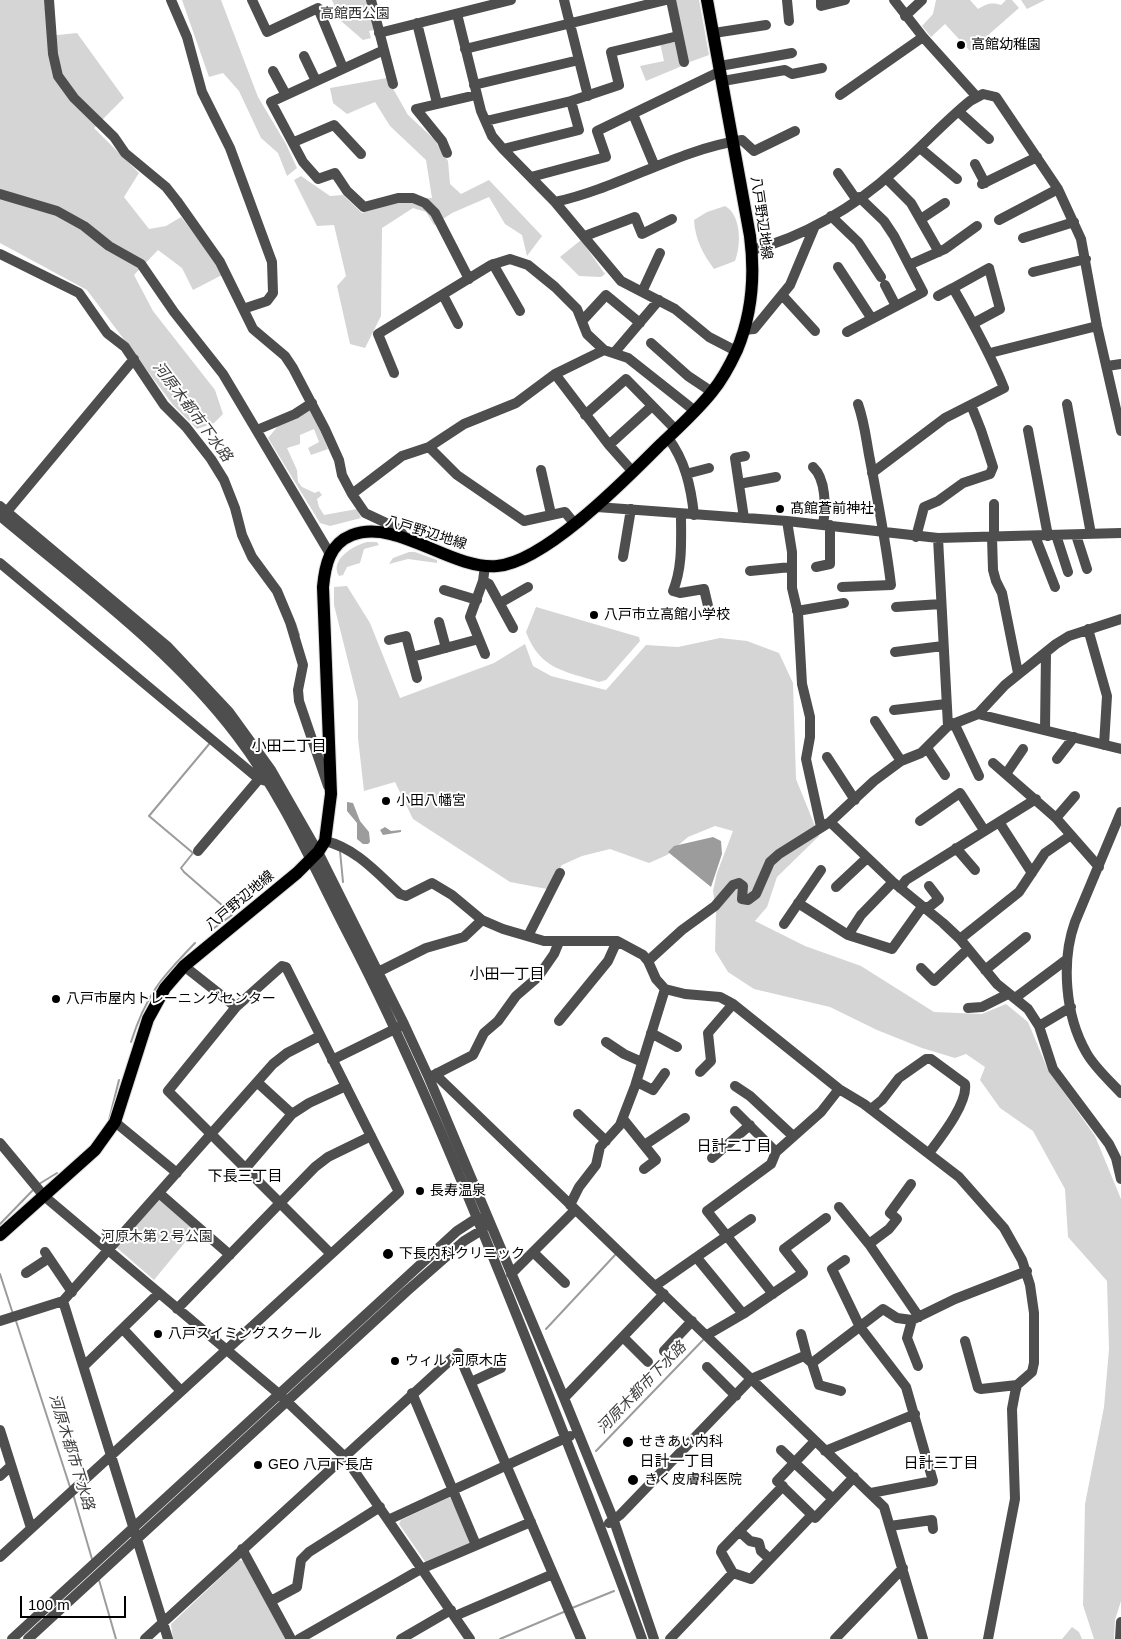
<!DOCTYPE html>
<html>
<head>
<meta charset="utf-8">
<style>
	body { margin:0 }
	#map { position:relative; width:1121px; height:1639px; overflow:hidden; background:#fff; font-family:Helvetica,sans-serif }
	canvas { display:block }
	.scale { position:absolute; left:20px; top:1596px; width:106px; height:22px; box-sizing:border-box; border:2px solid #000; border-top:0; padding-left:6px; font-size:15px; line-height:18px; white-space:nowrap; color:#000; -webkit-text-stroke:4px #fff; paint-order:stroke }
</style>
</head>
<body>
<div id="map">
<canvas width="1121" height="1639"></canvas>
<div class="scale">100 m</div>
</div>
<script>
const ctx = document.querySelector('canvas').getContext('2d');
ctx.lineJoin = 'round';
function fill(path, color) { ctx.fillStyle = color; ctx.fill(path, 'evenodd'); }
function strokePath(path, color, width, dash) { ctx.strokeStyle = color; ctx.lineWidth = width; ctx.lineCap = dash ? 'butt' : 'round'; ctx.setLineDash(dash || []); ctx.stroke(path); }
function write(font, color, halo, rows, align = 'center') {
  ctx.font = font + ' Helvetica,"Noto Sans JP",sans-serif'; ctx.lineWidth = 4; ctx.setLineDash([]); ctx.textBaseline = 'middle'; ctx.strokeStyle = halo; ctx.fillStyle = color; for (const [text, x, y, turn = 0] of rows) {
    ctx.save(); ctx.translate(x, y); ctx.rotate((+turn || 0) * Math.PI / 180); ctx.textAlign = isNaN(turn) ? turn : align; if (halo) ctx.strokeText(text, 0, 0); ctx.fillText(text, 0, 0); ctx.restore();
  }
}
const green = new Path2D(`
	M0 0H44L48 36 77 33 124 98 94 128 139 173 124 197 149 229 166 226 181 217 215 261 222 275 193 290 182 268 158 250 134 275 153 311 215 390 223 414 214 423 197 429 173 405 87 290 0 243Z
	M182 0H221L258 97 286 144 297 168 287 176 278 153 261 138 239 91 223 73 209 77Z
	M332 0H367L374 30 369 31 371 38 363 40 341 21Z
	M674 0H699L709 55 687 63Z
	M936 0H970L978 9C986 4 991 2 1001 5L1006 0H1012L1019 8 970 51 945 24 931 37 922 26 933 14Z
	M1021 0H1045L1027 9Z
	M676 42 682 66 646 81 640 66 664 61 660 43Z
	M387 78 408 115 434 139 448 161 450 184 461 194 489 180 542 236 527 256 522 235 505 224 489 197 452 213 434 225 426 212 413 208 382 228 381 316 365 348 350 344 337 286 346 276 334 225 317 226 294 180 301 176 330 196 343 195 362 213 393 201 432 198 426 160 390 126 375 102 347 114 333 103 330 88Z
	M725 206C742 215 741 247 735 261L714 269C703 254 695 239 694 220L707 212Z
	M581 240 605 274 601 277 579 276 560 257Z
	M308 411H312L328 449 311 455 308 448 319 442 314 429 300 435V444L287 448 297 470 298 482 302 487 315 493 319 491 322 495 317 499 319 507 324 515 357 509 361 518 330 526 320 523 268 438 278 426Z
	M367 542H377L379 545 364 549 360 563 347 567 343 575 339 576C329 560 354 545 367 542Z
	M409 552H415L437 560V563L408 559 389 564 393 558Z
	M347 586 370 623 400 698 494 663 525 644 533 666 551 676 606 690 646 645 678 647 720 638 747 641 779 653 793 683 796 779 819 836 777 877 767 907 755 921 805 946 861 966 934 1012 982 1014 1006 1004 1028 1022 1048 1070 1095 1136 1121 1199V1601L1115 1620 1114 1639H1094L1083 1605 1085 1504 1104 1407 1109 1349 1107 1281 1068 1237 1065 1189 1033 1131 1000 1108 980 1080 985 1067 966 1054 955 1058 922 1048 877 1030 830 1007 754 989 728 972 715 951 716 912 713 891 717 873 733 831 715 826 688 837 667 855 649 863 610 849 582 856 562 865 547 889 510 882 413 819 395 782 364 791 358 738V701L334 605V587Z
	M536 607 639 637 640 641 606 680 599 682C565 671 540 670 526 632Z
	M159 1197 196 1229 154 1280 116 1247Z
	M450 1497 472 1543 426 1563 399 1524 401 1520Z
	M239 1560 243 1561 286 1639H173L171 1624Z
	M1072 1627 1079 1632 1082 1639H1062Z`);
const water = new Path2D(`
	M347 802 353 803 360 821 369 832 370 842 368 844H363L357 839V823L347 811Z
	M385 827 391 831 401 830V832L383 835 380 830Z
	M713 837 721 841 722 854 711 887 668 852 674 846Z`);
const stream = new Path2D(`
	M295 623 299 635
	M210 743 149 816 193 853 181 868 184 872 231 913 232 915 210 931
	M340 851 343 882
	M131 1042C146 995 161 978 195 943
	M109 1120 119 1080
	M39 1184 57 1173
	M0 1224 34 1189
	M0 1274 13 1314
	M16 1321 70 1487
	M546 1329 615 1255
	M596 1451 703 1340
	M73 1494 92 1559
	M99 1580 116 1639
	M572 1608 614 1591
	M500 1639 566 1611`);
const minor = new Path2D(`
	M49 0 53 54 58 76 74 98 114 137 125 153 166 187 177 201 220 262 253 329 285 356 293 368 325 429 339 460 342 475 352 494 365 513 399 529 406 539
	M171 0 187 37 202 92 230 148 272 262 273 293 267 301 243 309
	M252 0 267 32 318 8 343 68
	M371 0 384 50 271 102 303 162 318 179 335 173 347 191 364 207 398 198H413L425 203 435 213 469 279
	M564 0 588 96
	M671 0 684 62
	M787 0 789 21
	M821 0V6L845 0
	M894 0 923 37 977 97
	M457 14 481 111 492 136 503 149 555 202 621 281 675 309 709 337 736 351
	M905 16 922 0
	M417 23 437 103
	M379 33 511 0
	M714 33 766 25
	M465 49 666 0
	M384 50 393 84
	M304 56 316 81
	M720 66 792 53
	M273 71 286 95
	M723 81 785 70 792 74 822 68
	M474 85 579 60
	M840 95 923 37
	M958 111 989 139
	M633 114 655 167
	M486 121 571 101
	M294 142 334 125 361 154
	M920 148 957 179
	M503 149 579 130 571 101 619 85 611 52 678 36
	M447 153 442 141 416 109 476 95
	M975 164 985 183
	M838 173 856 199
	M531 177 606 157 597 131 721 71
	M886 178 911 203 939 252
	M982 184 1037 157
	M0 194 57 211 84 226 109 246 141 264 174 312 223 374 330 554
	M555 202C619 188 677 150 742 140L754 151 795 131
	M831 216 858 242 881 277
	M921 219 945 203
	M999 220 1058 189
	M585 236 635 217 642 234 672 219
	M1023 238 1074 222
	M752 250C802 238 856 206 894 171 920 149 943 123 970 101L983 94 996 97 1058 189 1081 239 1097 326 1121 431
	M0 254 79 293 107 333 125 347 164 405 186 427 211 459 224 480 235 508 242 535 252 557 277 591 290 622 303 665 298 690 299 701 328 786
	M493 264 520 311
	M909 265 945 249 977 226
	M838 267 872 319
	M1033 272 1086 259
	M885 285 896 306
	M642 292 660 253
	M443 295 458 324
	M783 296 815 331
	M938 296 953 288
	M582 321 606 295 640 323
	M744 330 754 329 790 285 814 228
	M847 332 923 292 894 236 884 221 859 197
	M651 343 688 376 712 392
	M614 353 659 300
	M990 353 1097 326
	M1107 366 1121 364
	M394 373 378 334 491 265 510 259 528 265 555 287 577 309 587 334 604 350
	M555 374 609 445 633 472
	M1067 404 1091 534
	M585 415 626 379 676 430
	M257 430 295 414 312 403
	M1028 430 1048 536
	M668 438C685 460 691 487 694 515
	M609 445 652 406
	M429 447 457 475 524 521 565 512 574 523
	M813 467C826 479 826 507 823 525
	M541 470 551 514
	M872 473 945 418 1004 388C990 353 972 321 953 288L989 268 1000 309 974 323
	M686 474 709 468
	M739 484 776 477
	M352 494 402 456 429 447 464 424 516 403 555 374 604 350 628 358 695 411
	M0 506 167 646 229 712 271 770 318 852 404 1024 429 1078 564 1398 614 1521 654 1639
	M597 507 787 521 938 538 1121 533
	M681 514C681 540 683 566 673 591L680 593 704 589 709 610
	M4 515 134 359
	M0 516C82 585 172 650 237 736 282 795 313 866 347 932 408 1049 458 1171 508 1294 554 1408 600 1523 642 1639
	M744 518 735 458 745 456
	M787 521 792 552V588L798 613 802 684 810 717V737L806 759 821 827
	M1056 535 1068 572
	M1076 535 1087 569
	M1035 536 1055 587
	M916 537 924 507 938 501 963 483 990 474 993 467 981 430 971 405
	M992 537 993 570 996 581 1002 593 1018 673
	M994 537V504
	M938 538 948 726
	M623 557 631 509
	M0 563 259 779 266 781
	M816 567 830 564V525
	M750 571 791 567
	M483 581 489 584 513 628
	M842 587 891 585C886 542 878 502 870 460 866 440 865 424 858 404
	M444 590 477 600
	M500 603 528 587
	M896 607 941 604
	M797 611 844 603
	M439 622 446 648
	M1088 629 1107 696 1104 745
	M389 640 406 636 417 678
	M895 652 943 646
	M485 654 470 617 483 581 485 566
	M412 657 479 639
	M894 710 946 704
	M978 714 1121 749
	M875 721 901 761
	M954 723 979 776
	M1045 730 1046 653
	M927 748 945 775
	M827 757 855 800
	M1057 759 1074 737
	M993 763 1056 818 1099 867
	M1006 774 1023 749
	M1121 812 1075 922C1061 961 1065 1015 1086 1052 1094 1067 1109 1080 1121 1093
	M1056 818 1075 796
	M920 821 960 793 984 830
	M830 822 893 882 943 923 960 939 997 984 1028 1009 1039 1026 1053 1069 1109 1144 1116 1158 1121 1179
	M999 822 1032 873
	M325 841C356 848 378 874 400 894L406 896 432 883 452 895 482 920 503 929 544 941H617L643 955 648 961 656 979 665 989 685 994 720 997 733 1004 839 1089 864 1104 959 1177 1004 1228 1022 1260 1030 1285 1034 1313V1363L1032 1372 1017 1385 1015 1393 1012 1409 1015 1499 988 1639
	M956 848 975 870
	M198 851 259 779
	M836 887 867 858
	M900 888 906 880 1036 799
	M798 903 848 935 861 915 893 882
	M784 924 821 870
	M848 935 892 949 922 907H929L939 899 929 886
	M528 936 560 873
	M960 939 1019 892 1045 853 1071 835
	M648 961 682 930 715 906 733 885 739 883 743 886 742 899 748 900 756 894 770 862 779 854 830 822 874 781 901 761 921 753 948 726 978 714 1005 685 1056 644 1069 636 1121 619
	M184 966 236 1007
	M921 968 934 981 968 949
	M985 970 1026 937
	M378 972 426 948 464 937 482 920
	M1015 998 1066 960
	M968 1008 982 1007 1008 994
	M559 1021 608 961 617 941
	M1039 1026 1071 1007
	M651 1033 677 1047
	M606 1042 624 1054 642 1062
	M332 1060 401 1026
	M700 1072 711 1061 708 1033 733 1004
	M437 1073 440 1079 884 1507 923 1639
	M432 1076 473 1055 484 1033 498 1021 516 996 538 977 554 954 559 942
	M257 1082 292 1114
	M637 1082 653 1090 665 1073
	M735 1086 750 1096 793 1136
	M871 1109 882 1100 899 1078 926 1059H931L965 1084C968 1103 941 1137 929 1153
	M735 1111 776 1152
	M578 1114 606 1141
	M623 1119 656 1160 644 1169
	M115 1122 177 1173
	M0 1143 44 1196 279 1394 344 1456 470 1639
	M646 1144 685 1118
	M712 1158 750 1125
	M245 1169 292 1114 309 1103 346 1086
	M911 1184 890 1213 897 1219 889 1229 869 1244 919 1317
	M159 1193 230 1255
	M570 1205 579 1187 596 1165 600 1147 620 1125 635 1086 665 989
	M839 1207 869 1244
	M45 1252 72 1292
	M533 1252 565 1283
	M697 1258 743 1314
	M845 1260 832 1269 860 1327 906 1387 933 1481 871 1493
	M26 1273 49 1258
	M511 1274 575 1210
	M655 1286 751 1219
	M773 1294 707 1211 771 1164 776 1152 821 1112 839 1089
	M63 1301 168 1639
	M177 1309 315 1167 328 1157 371 1136
	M912 1320 907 1338 918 1366
	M0 1321 63 1301 273 1064 287 1053 320 1036
	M123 1329 181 1391
	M801 1334 807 1357
	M707 1335 743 1314 803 1273 784 1249 826 1218
	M623 1337 648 1362
	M965 1341 978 1388 981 1389 1017 1385
	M664 1351 692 1321
	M812 1363 819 1385 841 1391
	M84 1366 159 1293
	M707 1367 736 1396
	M471 1382 501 1368
	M412 1393 476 1545
	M564 1398 664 1294
	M0 1430 31 1528
	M815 1441 777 1481 815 1518 854 1477
	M781 1450 833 1499
	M825 1451 915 1414
	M0 1476 11 1466
	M783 1486 722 1549 721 1552 733 1573 751 1579 812 1515
	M388 1520 570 1436
	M609 1523 620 1515 751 1379 804 1356 812 1363 883 1309 897 1318 912 1320 955 1299 1027 1271
	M890 1526 932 1520 933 1529
	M739 1531 750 1541 759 1543 761 1551 770 1559
	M242 1549 291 1639
	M0 1557 399 1192 286 967 282 966 236 1007 168 1091 331 1254
	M271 1601 297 1587 301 1560 309 1552 380 1507
	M455 1616 553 1574
	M12 1639 457 1231 477 1218 488 1220 482 1230 464 1241 407 1291 28 1639
	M145 1639 458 1353 581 1639
	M299 1639 421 1569 531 1522
	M401 1639 451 1610
	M670 1639 733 1573
	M835 1639 903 1568
	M1120 1639 1121 1622`);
const major = new Path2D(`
	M0 1235 95 1150 115 1122 148 1019 165 988 184 966 297 873 318 852 325 841 331 794 323 587C325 566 329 544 352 535 397 518 451 570 497 566 545 562 625 480 659 446 677 429 696 412 712 392 722 380 730 365 737 350 752 314 755 274 750 236L707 0`);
const markers = [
	[961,45,5,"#000"],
	[780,509,5,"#000"],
	[594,615,5,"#000"],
	[386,801,5,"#000"],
	[56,999,5,"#000"],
	[420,1191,5,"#000"],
	[388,1254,6,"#000"],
	[158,1334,5,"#000"],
	[395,1361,5,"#000"],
	[628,1442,6,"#000"],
	[258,1465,5,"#000"],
	[633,1480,6,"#000"]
];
const parkNames = [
	["高館西公園",355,14],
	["河原木第２号公園",157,1237]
];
const poiNames = [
	["高館幼稚園",971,45],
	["髙館蒼前神社",790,509],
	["八戸市立高館小学校",604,615],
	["小田八幡宮",396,801],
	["八戸市屋内トレーニングセンター",66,999],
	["長寿温泉",430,1191],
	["下長内科クリニック",399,1254],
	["八戸スイミングスクール",168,1334],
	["ウィル 河原木店",405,1361],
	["せきあい内科",639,1442],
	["GEO 八戸下長店",268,1465],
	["きく皮膚科医院",644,1480]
];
const streetNames = [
	["八戸野辺地線",761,218,82],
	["八戸野辺地線",426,533,17],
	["八戸野辺地線",240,901,-40]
];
const waterNames = [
	["河原木都市下水路",192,412,53],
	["河原木都市下水路",642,1388,-46],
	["河原木都市下水路",71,1452,73]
];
const neighbourhoodNames = [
	["小田二丁目",289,747],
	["小田一丁目",507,975],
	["日計二丁目",734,1147],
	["下長三丁目",245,1177],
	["日計一丁目",677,1462],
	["日計三丁目",941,1464]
];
fill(green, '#d5d5d5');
fill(water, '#9c9c9c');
strokePath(stream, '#9c9c9c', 2);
strokePath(major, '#dbdbdb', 14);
strokePath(minor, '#4e4e4e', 10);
strokePath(major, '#000', 12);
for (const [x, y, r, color] of markers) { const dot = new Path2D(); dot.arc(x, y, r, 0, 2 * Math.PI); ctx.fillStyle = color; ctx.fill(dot); strokePath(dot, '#fff', 2); }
write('14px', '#2c2c2c', '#fff', parkNames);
write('14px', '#000', '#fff', poiNames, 'left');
write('14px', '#000', '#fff', streetNames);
write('italic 15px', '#3d3d3d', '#fff', waterNames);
write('15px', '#000', '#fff', neighbourhoodNames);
</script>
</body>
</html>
